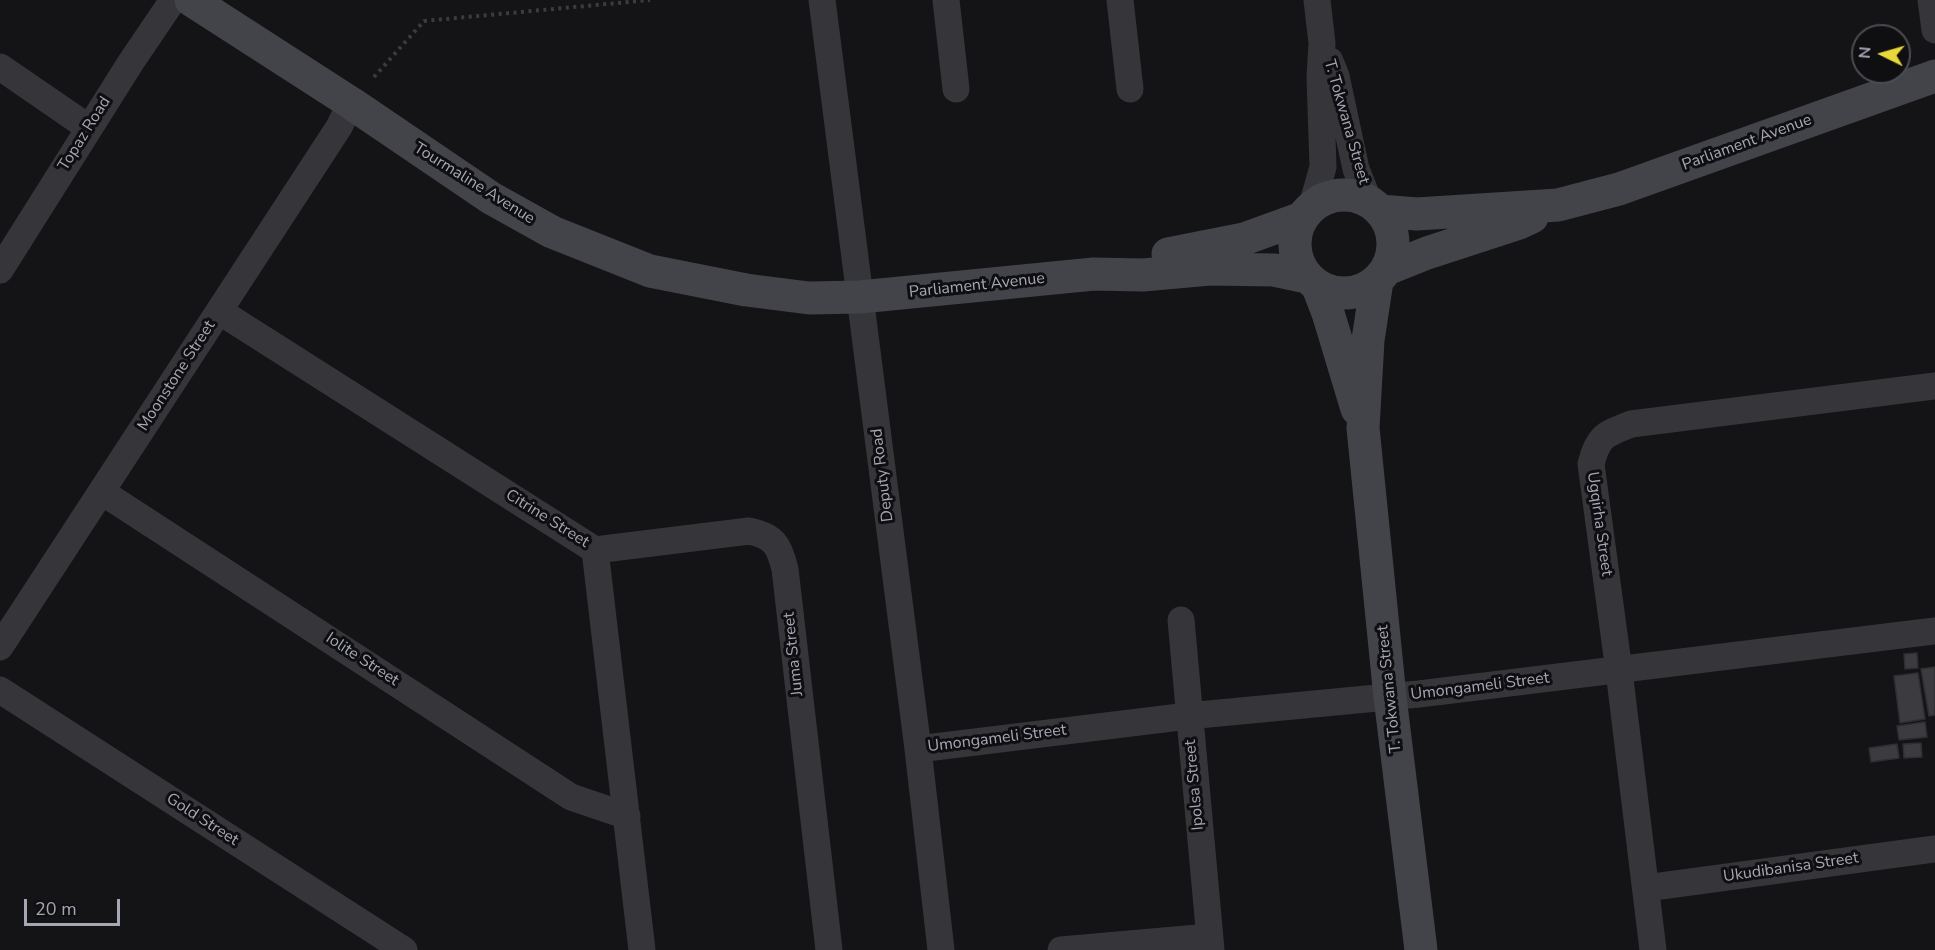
<!DOCTYPE html>
<html>
<head>
<meta charset="utf-8">
<style>
	body { margin:0 }
	#map { position:relative; width:1935px; height:950px; overflow:hidden; background:#141416; font-family:"Nunito Sans",sans-serif }
	canvas { display:block }
	.north { position:absolute; left:1851px; top:24px; width:60px; height:60px; box-sizing:border-box; background:#0f0f11; border:2px solid #4b4c53; border-radius:50%; rotate:275deg; font-size:16px; font-weight:700; line-height:24px; text-align:center; color:#a6a7b5 }
	.north::after { content:''; display:block; margin:auto; width:21px; height:27px; background:#e9d839; clip-path:polygon(50% 0,100% 100%,50% 72%,0 100%) }
	.scale { position:absolute; left:24px; top:899px; width:96px; height:27px; box-sizing:border-box; border:3px solid #a6a7b5; border-top:0; padding-left:8px; font-size:18px; line-height:21px; white-space:nowrap; color:#a6a7b5; -webkit-text-stroke:4px #0f0f11; paint-order:stroke }
</style>
</head>
<body>
<div id="map">
<canvas width="1935" height="950"></canvas>
<div class="north">N</div>
<div class="scale">20 m</div>
</div>
<script>
const ctx = document.querySelector('canvas').getContext('2d');
ctx.lineJoin = 'round';
function fill(path, color) { ctx.fillStyle = color; ctx.fill(path, 'evenodd'); }
function strokePath(path, color, width, dash) { ctx.strokeStyle = color; ctx.lineWidth = width; ctx.lineCap = dash ? 'butt' : 'round'; ctx.setLineDash(dash || []); ctx.stroke(path); }
function write(font, color, halo, rows, align = 'center') {
  ctx.font = font + ' "Nunito Sans",sans-serif'; ctx.lineWidth = 6; ctx.setLineDash([]); ctx.textBaseline = 'middle'; ctx.strokeStyle = halo; ctx.fillStyle = color; for (const [text, x, y, turn = 0] of rows) {
    ctx.save(); ctx.translate(x, y); ctx.rotate((+turn || 0) * Math.PI / 180); ctx.textAlign = isNaN(turn) ? turn : align; if (halo) ctx.strokeText(text, 0, 0); ctx.fillText(text, 0, 0); ctx.restore();
  }
}
const building = new Path2D(`
	M1917 653 1918 668 1905 669 1904 654Z
	M1935 667V715L1929 716 1921 669Z
	M1918 673 1925 719 1900 723 1894 676Z
	M1925 722 1927 737 1899 740 1897 726Z
	M1921 743 1922 757 1904 758 1903 744Z
	M1897 744 1899 758 1871 762 1869 748Z`);
const path = new Path2D(`
	M374 77 424 21 650 0`);
const street = new Path2D(`
	M822 0 918 749 941 950
	M946 0 956 89
	M1120 0 1130 89
	M1931 0 1935 30
	M1330 61 1336 76 1356 169 1369 202
	M0 67 89 128
	M1312 206 1323 167 1320 77 1322 43 1317 0
	M0 270 131 62 173 0
	M219 311 595 550
	M102 492 571 797 627 816
	M595 550 749 531C774 536 779 545 785 569L829 950
	M595 550 642 950
	M1181 620 1211 950
	M0 647 339 127 351 103
	M0 690 404 950
	M918 749 1188 716 1419 694 1935 631
	M1646 888 1935 849
	M1061 950 1209 937
	M1653 950 1619 671 1591 464C1598 436 1605 434 1631 424L1935 386`);
const secondary = new Path2D(`
	M191 0 351 103 491 198 552 232 650 271 746 290 809 298 860 297 1094 274 1143 275 1210 269 1274 270 1307 277
	M1295 244a49 49 0 1 1 98 0a49 49 0 1 1-98 0Z
	M1380 211 1417 214 1558 205 1619 189 1935 76
	M1168 254 1244 239 1302 218
	M1387 269 1427 253 1519 223 1532 217
	M1377 281 1368 340 1363 428 1390 697 1421 950
	M1318 287 1328 313 1357 409`);
const streetNames = [
	["T. Tokwana Street",1346,122,74],
	["Topaz Road",85,134,-58],
	["Parliament Avenue",1747,143,-20],
	["Tourmaline Avenue",474,184,32],
	["Parliament Avenue",977,286,-6],
	["Moonstone Street",177,376,-57],
	["Deputy Road",883,475,-97],
	["Citrine Street",547,519,32],
	["Ugqirha Street",1599,524,82],
	["Juma Street",794,654,-96],
	["Iolite Street",362,660,33],
	["Umongameli Street",1480,687,-7],
	["T. Tokwana Street",1390,689,-96],
	["Umongameli Street",997,739,-7],
	["Ipolsa Street",1195,785,-95],
	["Gold Street",202,820,33],
	["Ukudibanisa Street",1791,868,-8]
];
fill(building, '#3c3b40');
strokePath(building, '#2f2e32', 1.5);
strokePath(path, '#3b3c41', 4, [3, 4.5]);
strokePath(street, '#36353a', 27);
strokePath(secondary, '#43434a', 33);
write('16px', '#a6a7b5', '#0f0f11', streetNames);
</script>
</body>
</html>
